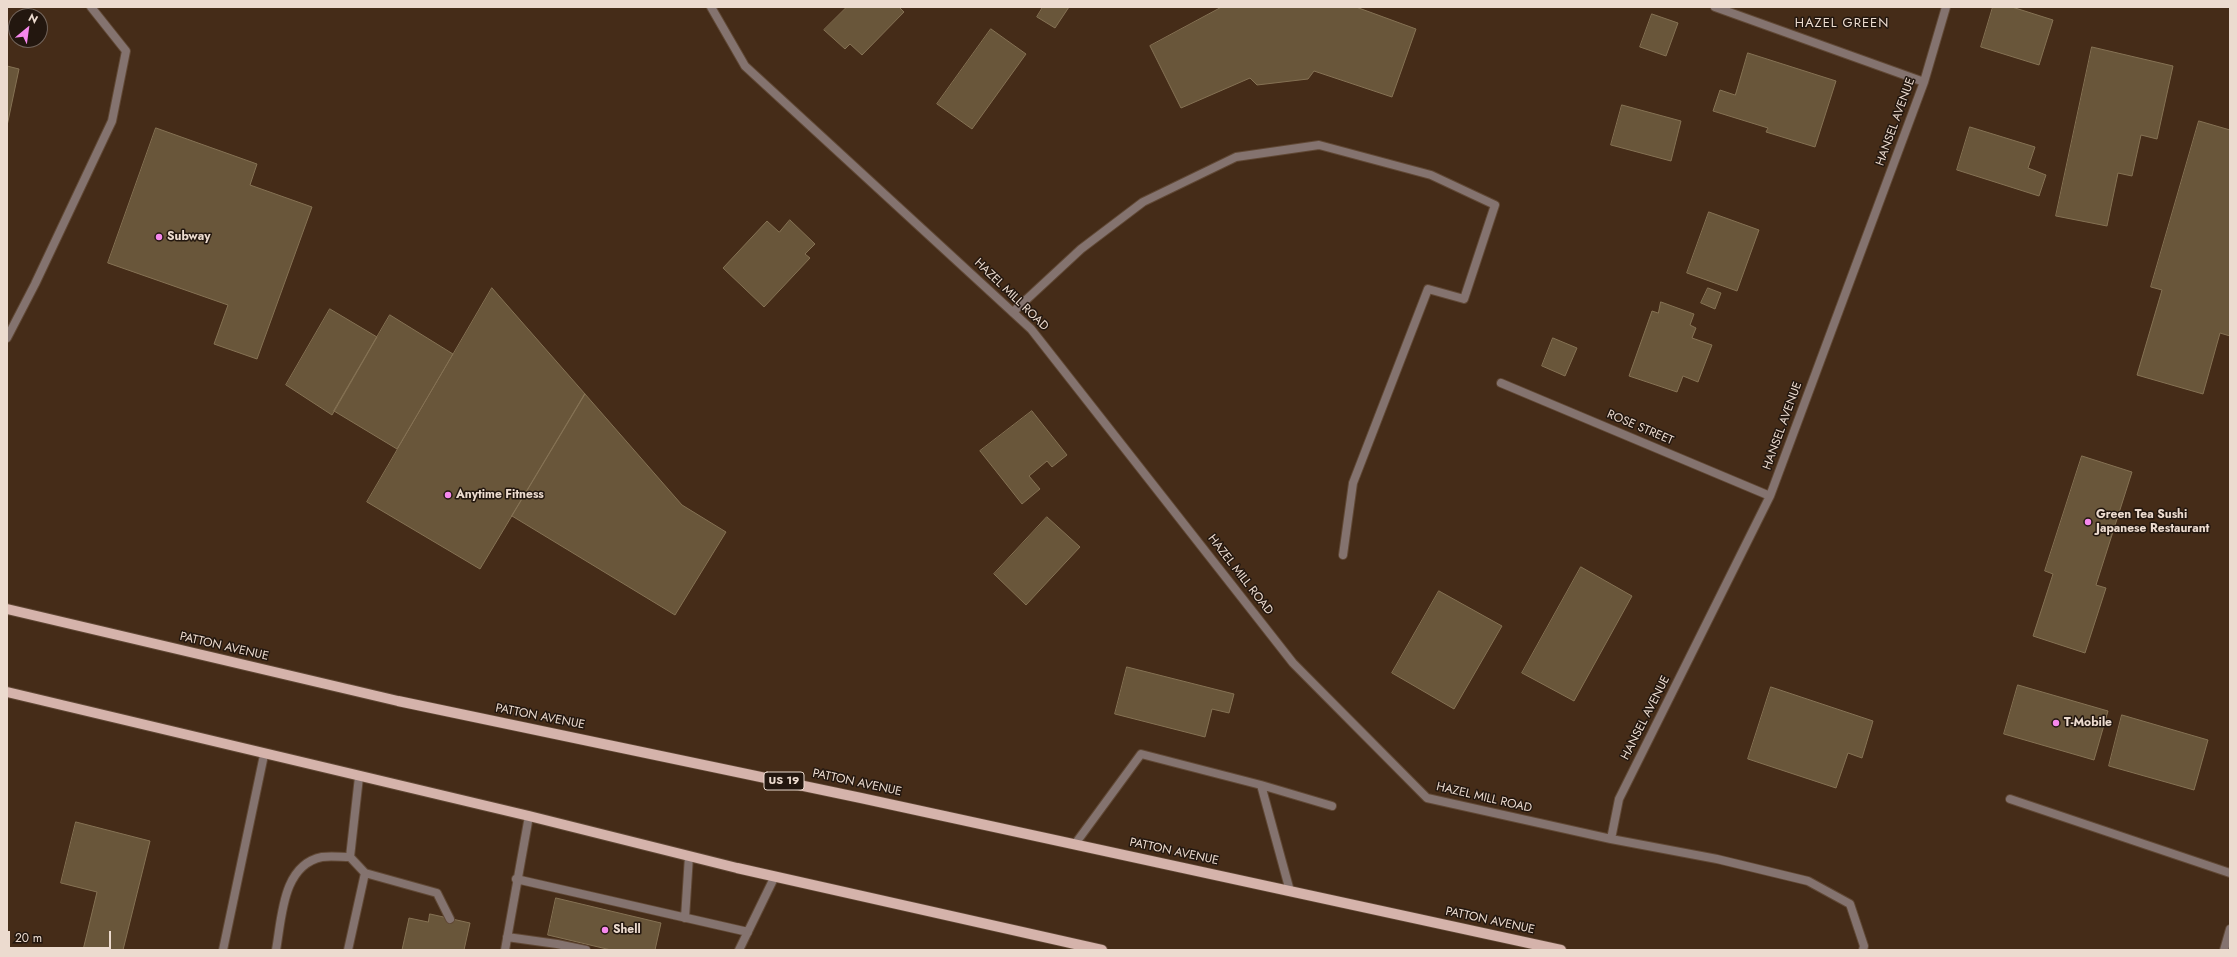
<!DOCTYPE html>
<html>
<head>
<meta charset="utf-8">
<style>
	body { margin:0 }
	#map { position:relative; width:2237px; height:957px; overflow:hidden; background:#452c18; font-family:Jost,sans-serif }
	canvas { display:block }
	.frame { position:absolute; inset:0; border:8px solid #ecdbcf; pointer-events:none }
	.north { position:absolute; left:8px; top:8px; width:40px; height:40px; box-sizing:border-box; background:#23170f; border:1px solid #73655c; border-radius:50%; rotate:29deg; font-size:11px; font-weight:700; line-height:16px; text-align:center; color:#ecdbcf }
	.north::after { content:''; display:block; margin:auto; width:14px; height:18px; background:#f688ed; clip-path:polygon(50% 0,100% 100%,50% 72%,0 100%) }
	.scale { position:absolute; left:8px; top:931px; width:103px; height:18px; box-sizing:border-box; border:2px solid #ecdbcf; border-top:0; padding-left:5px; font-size:12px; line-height:14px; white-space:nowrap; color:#ecdbcf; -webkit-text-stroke:3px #23170f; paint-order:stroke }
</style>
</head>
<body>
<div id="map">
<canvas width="2237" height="957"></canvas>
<div class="frame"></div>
<div class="north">N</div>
<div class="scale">20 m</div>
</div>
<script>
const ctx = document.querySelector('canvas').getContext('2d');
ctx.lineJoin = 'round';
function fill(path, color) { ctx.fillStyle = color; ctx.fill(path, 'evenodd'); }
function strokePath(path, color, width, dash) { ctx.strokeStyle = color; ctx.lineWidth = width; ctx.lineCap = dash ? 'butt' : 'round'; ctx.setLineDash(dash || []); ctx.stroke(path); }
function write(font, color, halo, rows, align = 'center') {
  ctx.font = font + ' Jost,sans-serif'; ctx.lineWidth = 3; ctx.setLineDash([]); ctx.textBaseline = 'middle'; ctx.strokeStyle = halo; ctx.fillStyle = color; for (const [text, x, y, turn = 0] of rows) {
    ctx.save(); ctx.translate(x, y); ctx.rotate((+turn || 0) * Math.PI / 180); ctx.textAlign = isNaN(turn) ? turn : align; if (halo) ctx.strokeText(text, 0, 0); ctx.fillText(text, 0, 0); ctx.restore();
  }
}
const building = new Path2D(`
	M847 7H899L904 12 862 55 850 44 845 49 824 30Z
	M1043 7H1069L1055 28 1037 17Z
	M1222 7H1356L1416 29 1392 97 1314 71 1308 79 1257 85 1250 78 1181 108 1150 46Z
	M1993 7H2012L2053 20 2039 65 1981 47Z
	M1652 14 1678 23 1666 56 1640 47Z
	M991 29 1026 54 972 129 937 104Z
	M2092 47 2173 66 2157 139 2141 135 2132 176 2118 173 2107 226 2056 216Z
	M1748 53 1836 81 1815 147 1766 132 1768 128 1713 111 1720 90 1735 95Z
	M7 66 19 69 7 126Z
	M1622 105 1681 121 1671 161 1611 145Z
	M2199 121 2230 130V336L2220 333 2203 394 2137 375 2162 290 2151 287Z
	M1970 127 2035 147 2028 168 2046 175 2039 196 1957 170Z
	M156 128 257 164 250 185 312 207 257 359 214 344 228 305 108 263Z
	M1709 212 1759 230 1737 291 1687 273Z
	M790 220 815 244 805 254 810 258 764 307 723 268 767 221 779 232Z
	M492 288 585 394 480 569 367 502Z
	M1708 288 1721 293 1715 309 1701 303Z
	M1661 302 1694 314 1690 325 1696 328 1692 338 1712 345 1698 382 1683 376 1677 392 1629 376 1652 311 1658 313Z
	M330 309 377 337 332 415 286 385Z
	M390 315 453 354 397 449 334 411Z
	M1553 338 1577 348 1565 376 1542 366Z
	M585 394 682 505 726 532 675 615 512 516Z
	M1032 411 1067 455 1052 467 1047 461 1029 476 1040 489 1022 504 980 451Z
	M2082 456 2132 472 2096 585 2106 588 2085 653 2033 636 2053 574 2045 571Z
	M1047 517 1080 547 1026 605 994 574Z
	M1581 567 1632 596 1574 701 1522 673Z
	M1439 591 1502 626 1454 709 1392 673Z
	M1127 667 1234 694 1229 713 1212 709 1205 737 1115 714Z
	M2018 685 2108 711 2094 760 2004 734Z
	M1771 687 1873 721 1862 758 1848 753 1836 788 1748 759Z
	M2122 715 2208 740 2194 790 2109 766Z
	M76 822 150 841 123 950H83L97 892 61 883Z
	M556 898 661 923 655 950H611L548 935Z
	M430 914 470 923 464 950H402L409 918 428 922Z`);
const lane = new Path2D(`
	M1013 312 1081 249 1143 202 1236 157 1319 145 1431 175 1495 205 1464 299 1428 289 1353 483 1343 555
	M7 338 35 284 112 121 126 51 91 7
	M1261 785 1332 806
	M2010 799 2230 873
	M1075 844 1141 754 1261 785 1290 891
	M350 857 365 873 437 893 450 919
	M516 879 748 932
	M685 918 689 856
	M507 937 557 944 586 950
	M223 950 264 755
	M276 950C282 918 282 865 322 857 330 856 341 857 350 857L359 777
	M348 950 365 873
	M505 950 529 816
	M739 950 775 876`);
const street = new Path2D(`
	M711 7 745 66 1031 329 1293 663 1427 798 1611 839 1717 859 1808 881 1850 904 1864 946 1863 950
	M1715 7 1924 82
	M1501 383 1770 496
	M1611 839 1619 799 1770 496 1924 82 1946 7
	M2224 950 2230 929`);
const primary = new Path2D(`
	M7 609 398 701 861 798 1561 950
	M7 692 529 816 737 868 1102 950`);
const markers = [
	[159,237,4,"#f688ed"],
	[448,495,4,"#f688ed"],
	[2088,522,4,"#f688ed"],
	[2056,723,4,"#f688ed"],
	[605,930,4,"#f688ed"]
];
const shields = [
	[784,781,40]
];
const shieldNames = [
	["US 19",784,781]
];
const streetNames = [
	["HANSEL AVENUE",1896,122,-70],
	["HAZEL MILL ROAD",1011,295,44],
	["HANSEL AVENUE",1783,426,-70],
	["ROSE STREET",1640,428,23],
	["HAZEL MILL ROAD",1240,575,52],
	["PATTON AVENUE",224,647,13],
	["PATTON AVENUE",540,717,11],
	["HANSEL AVENUE",1646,718,-63],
	["PATTON AVENUE",857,783,12],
	["HAZEL MILL ROAD",1484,798,13],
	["PATTON AVENUE",1174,852,12],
	["PATTON AVENUE",1490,921,12]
];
const poiNames = [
	["Subway",167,237],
	["Anytime Fitness",456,495],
	["Green Tea Sushi",2096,515],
	["Japanese Restaurant",2096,529],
	["T-Mobile",2064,723],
	["Shell",613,930]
];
const neighbourhoodNames = [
	["HAZEL GREEN",1842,24]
];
fill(building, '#69563a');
strokePath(building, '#857254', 1);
strokePath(lane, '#604835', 10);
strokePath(street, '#604835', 10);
strokePath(primary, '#604835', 12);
strokePath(lane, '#84736f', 8);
strokePath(street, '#84736f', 8);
strokePath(primary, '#d5b3ab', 10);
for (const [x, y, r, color] of markers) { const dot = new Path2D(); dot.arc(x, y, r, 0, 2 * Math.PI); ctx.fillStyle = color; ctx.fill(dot); strokePath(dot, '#23170f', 1.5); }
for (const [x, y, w] of shields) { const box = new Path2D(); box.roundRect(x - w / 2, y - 9, w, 18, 3); ctx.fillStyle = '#23170f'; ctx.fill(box); strokePath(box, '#ecdbcf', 1); }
write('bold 11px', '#ecdbcf', null, shieldNames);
write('12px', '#ecdbcf', '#23170f', streetNames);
write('bold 12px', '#ecdbcf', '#23170f', poiNames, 'left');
ctx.letterSpacing = '1px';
write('13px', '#ecdbcf', '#23170f', neighbourhoodNames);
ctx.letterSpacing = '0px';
</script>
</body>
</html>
